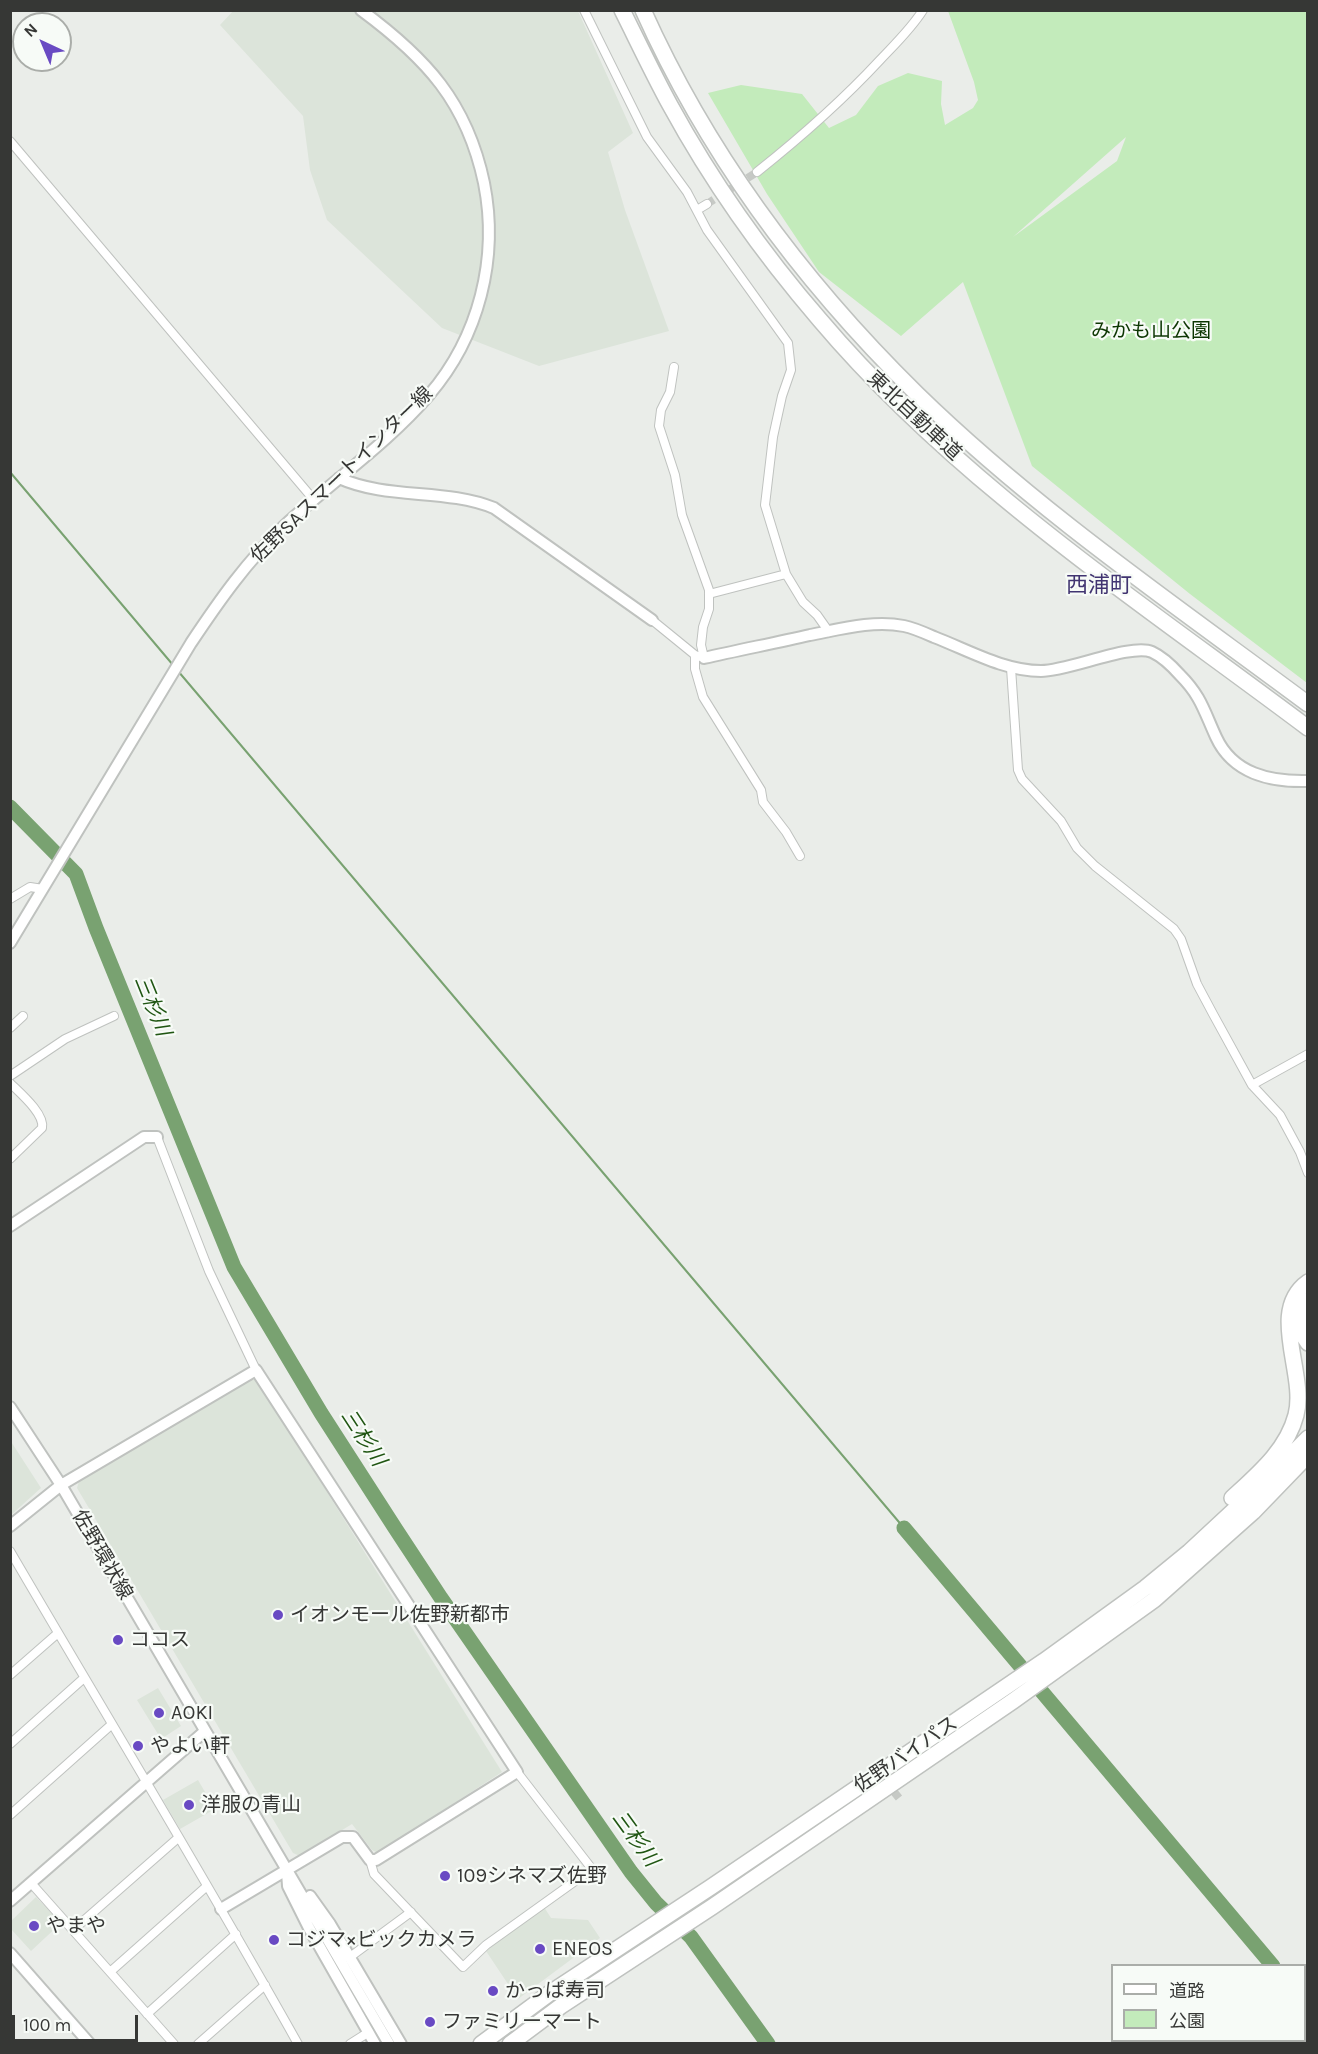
<!DOCTYPE html>
<html>
<head>
<meta charset="utf-8">
<style>
	body { margin:0 }
	#map { position:relative; width:1318px; height:2054px; overflow:hidden; background:#eaede9; font-family:Karla,"Noto Sans JP",sans-serif }
	canvas { display:block }
	.frame { position:absolute; inset:0; border:12px solid #363735; pointer-events:none }
	.legend { position:absolute; left:1111px; top:1964px; width:195px; height:78px; box-sizing:border-box; background:#f7fbf7; border:2px solid #aaada9; margin:0; padding:8px 10px; list-style:none; font-size:18px; color:#363735 }
	.legend li { display:flex; align-items:center; gap:12px; height:30px }
	.legend b { width:30px; border:2px solid #aaada9 }
	.north { position:absolute; left:12px; top:12px; width:60px; height:60px; box-sizing:border-box; background:#f7fbf7; border:2px solid #aaada9; border-radius:50%; rotate:316deg; font-size:16px; font-weight:700; line-height:24px; text-align:center; color:#363735 }
	.north::after { content:''; display:block; margin:auto; width:21px; height:27px; background:#694ac3; clip-path:polygon(50% 0,100% 100%,50% 72%,0 100%) }
	.scale { position:absolute; left:12px; top:2015px; width:126px; height:27px; box-sizing:border-box; border:3px solid #363735; border-top:0; padding-left:8px; font-size:18px; line-height:21px; white-space:nowrap; color:#363735; -webkit-text-stroke:4px #f7fbf7; paint-order:stroke }
</style>
</head>
<body>
<div id="map">
<canvas width="1318" height="2054"></canvas>
<div class="frame"></div>
<ul class="legend">
<li><b style="height:8px;background:#fff"></b>道路</li>
<li><b style="height:16px;background:#c3ebbb"></b>公園</li>
</ul>
<div class="north">N</div>
<div class="scale">100 m</div>
</div>
<script>
const ctx = document.querySelector('canvas').getContext('2d');
ctx.lineJoin = 'round';
function fill(path, color) { ctx.fillStyle = color; ctx.fill(path, 'evenodd'); }
function strokePath(path, color, width, dash) { ctx.strokeStyle = color; ctx.lineWidth = width; ctx.lineCap = dash ? 'butt' : 'round'; ctx.setLineDash(dash || []); ctx.stroke(path); }
function write(font, color, halo, rows, align = 'center') {
  ctx.font = font + ' Karla,"Noto Sans JP",sans-serif'; ctx.lineWidth = 4.5; ctx.setLineDash([]); ctx.textBaseline = 'middle'; ctx.strokeStyle = halo; ctx.fillStyle = color; for (const [text, x, y, turn = 0] of rows) {
    ctx.save(); ctx.translate(x, y); ctx.rotate((+turn || 0) * Math.PI / 180); ctx.textAlign = isNaN(turn) ? turn : align; if (halo) ctx.strokeText(text, 0, 0); ctx.fillText(text, 0, 0); ctx.restore();
  }
}
const built = new Path2D(`
	M234 10 578 11 633 133 608 152 625 210 669 331 539 366 442 328 327 220 310 170 303 116 220 25Z
	M247 1380H257L502 1772 378 1853 372 1850 352 1824 300 1856 293 1853 77 1488 79 1481Z
	M10 1440 41 1488 11 1515H10Z
	M158 1688 181 1726 161 1739 137 1700Z
	M198 1780 215 1809 180 1829 163 1800Z
	M36 1897 61 1923 31 1951 11 1929V1921Z
	M544 1907 551 1918 588 1920 600 1938 518 1999 486 1951Z`);
const green = new Path2D(`
	M948 11H1307V683L1190 594 1032 466 963 282 901 336 819 272 767 194 708 93 741 85 802 94 829 128 856 115 878 86 908 73 942 81 941 104 945 125 973 108 978 100 974 82ZM1126 137 1117 161 1013 237Z`);
const stream = new Path2D(`
	M10 472 173 665
	M178 671 904 1528`);
const river = new Path2D(`
	M10 807 76 874 96 928 234 1267 321 1413 395 1528 441 1598 631 1872 656 1903 691 1937 768 2044
	M904 1528 1273 1966
	M1304 2003 1308 2007`);
const streetTunnel = new Path2D(`
	M707 204 757 172
	M871 1764 899 1798`);
const street = new Path2D(`
	M584 10 647 137 687 192 707 230 788 343 791 370 782 396 773 437 765 505 786 574 803 602 817 615 829 632
	M10 141 314 500
	M757 172C801 137 842 101 880 60 895 44 911 29 923 10
	M697 210 707 204
	M709 594 786 574
	M652 620 695 655 704 658 701 645 703 627 709 609V590L682 515 675 475 659 426 661 410 670 392 674 367
	M695 655V669L703 697 761 790 763 802 786 832 800 856
	M1011 668 1018 770 1022 779 1061 821 1077 848 1095 866 1174 929 1181 939 1197 984 1213 1014 1252 1085 1280 1115 1300 1152 1308 1173
	M10 899 30 887 43 889
	M10 1028 23 1016
	M10 1076 65 1039 114 1016
	M10 1083C20 1093 45 1114 42 1128L10 1159
	M1252 1085 1308 1054
	M157 1137 209 1271 256 1370
	M10 1551C106 1715 205 1878 298 2044
	M10 1675 58 1633
	M10 1744 84 1678
	M10 1815 111 1725
	M370 1860 374 1874 463 1967 486 1945 592 1869 517 1772
	M31 1883 174 2044
	M73 1930 178 1838
	M350 1957 411 1912
	M110 1972 207 1886
	M147 2014 236 1934
	M198 2044 265 1985
	M350 2044 369 2032`);
const secondary = new Path2D(`
	M339 478C388 500 445 488 494 508L652 620
	M704 658C739 650 775 643 810 635 841 629 873 620 904 626 914 628 925 633 934 637 968 650 1004 671 1041 671 1069 671 1131 643 1152 652 1163 657 1172 666 1180 675 1201 696 1204 711 1216 737 1233 774 1270 782 1308 781
	M10 943 191 643C219 601 247 561 284 526 331 482 387 444 429 395 479 337 499 258 484 183 467 102 426 58 361 10
	M10 1226 144 1137H157
	M10 1407 61 1485 389 2044
	M10 1526 61 1485 256 1370 517 1772 376 1860H370L353 1837H342L221 1909
	M287 1872 288 1886 309 1928 375 2044
	M310 1896 330 1924 401 2044
	M10 1901 204 1732
	M10 1953 90 2044`);
const highway = new Path2D(`
	M622 10C638 42 653 74 670 105 712 182 763 254 820 320 957 482 1139 601 1308 728
	M643 10C708 155 805 284 917 394 1036 510 1175 605 1308 704
	M1304 1301C1297 1316 1298 1329 1308 1343
	M1232 1498C1258 1474 1287 1450 1296 1415 1307 1374 1267 1311 1308 1282
	M481 2044 550 1993 711 1887 1044 1661 1145 1588 1189 1552 1259 1487 1308 1438
	M510 2044 561 2006 712 1907 1013 1701 1154 1600 1253 1512 1308 1455`);
const markers = [
	[278,1615,6,"#694ac3"],
	[118,1640,6,"#694ac3"],
	[159,1713,6,"#694ac3"],
	[138,1746,6,"#694ac3"],
	[189,1805,6,"#694ac3"],
	[445,1876,6,"#694ac3"],
	[34,1926,6,"#694ac3"],
	[274,1940,6,"#694ac3"],
	[540,1949,6,"#694ac3"],
	[493,1991,6,"#694ac3"],
	[430,2022,6,"#694ac3"]
];
const parkNames = [
	["みかも山公園",1151,331]
];
const streetNames = [
	["東北自動車道",914,416,43],
	["佐野SAスマートインター線",342,475,-44],
	["佐野環状線",102,1555,60],
	["佐野バイパス",906,1755,-34]
];
const poiNames = [
	["イオンモール佐野新都市",290,1615],
	["ココス",130,1640],
	["AOKI",171,1713],
	["やよい軒",150,1746],
	["洋服の青山",201,1805],
	["109シネマズ佐野",457,1876],
	["やまや",46,1926],
	["コジマ×ビックカメラ",286,1940],
	["ENEOS",552,1949],
	["かっぱ寿司",505,1991],
	["ファミリーマート",442,2022]
];
const waterNames = [
	["三杉川",152,1006,68],
	["三杉川",363,1438,57],
	["三杉川",635,1839,54]
];
const quarterNames = [
	["西浦町",1099,586]
];
fill(built, '#dce4da');
fill(green, '#c3ebbb');
strokePath(stream, '#79a271', 2);
strokePath(river, '#79a271', 15);
strokePath(streetTunnel, '#c6c9c5', 8, [8, 4]);
strokePath(street, '#bfc2bf', 10);
strokePath(secondary, '#bfc2bf', 14);
strokePath(highway, '#bfc2bf', 18);
strokePath(street, '#fff', 8);
strokePath(secondary, '#fff', 10);
strokePath(highway, '#fff', 15);
for (const [x, y, r, color] of markers) { const dot = new Path2D(); dot.arc(x, y, r, 0, 2 * Math.PI); ctx.fillStyle = color; ctx.fill(dot); strokePath(dot, '#f7fbf7', 2); }
write('20px', '#0c3602', '#f7fbf7', parkNames);
write('20px', '#363735', '#f7fbf7', streetNames);
write('20px', '#363735', '#f7fbf7', poiNames, 'left');
write('italic 21px', '#205613', '#f7fbf7', waterNames);
write('22px', '#413471', '#f7fbf7', quarterNames);
</script>
</body>
</html>
